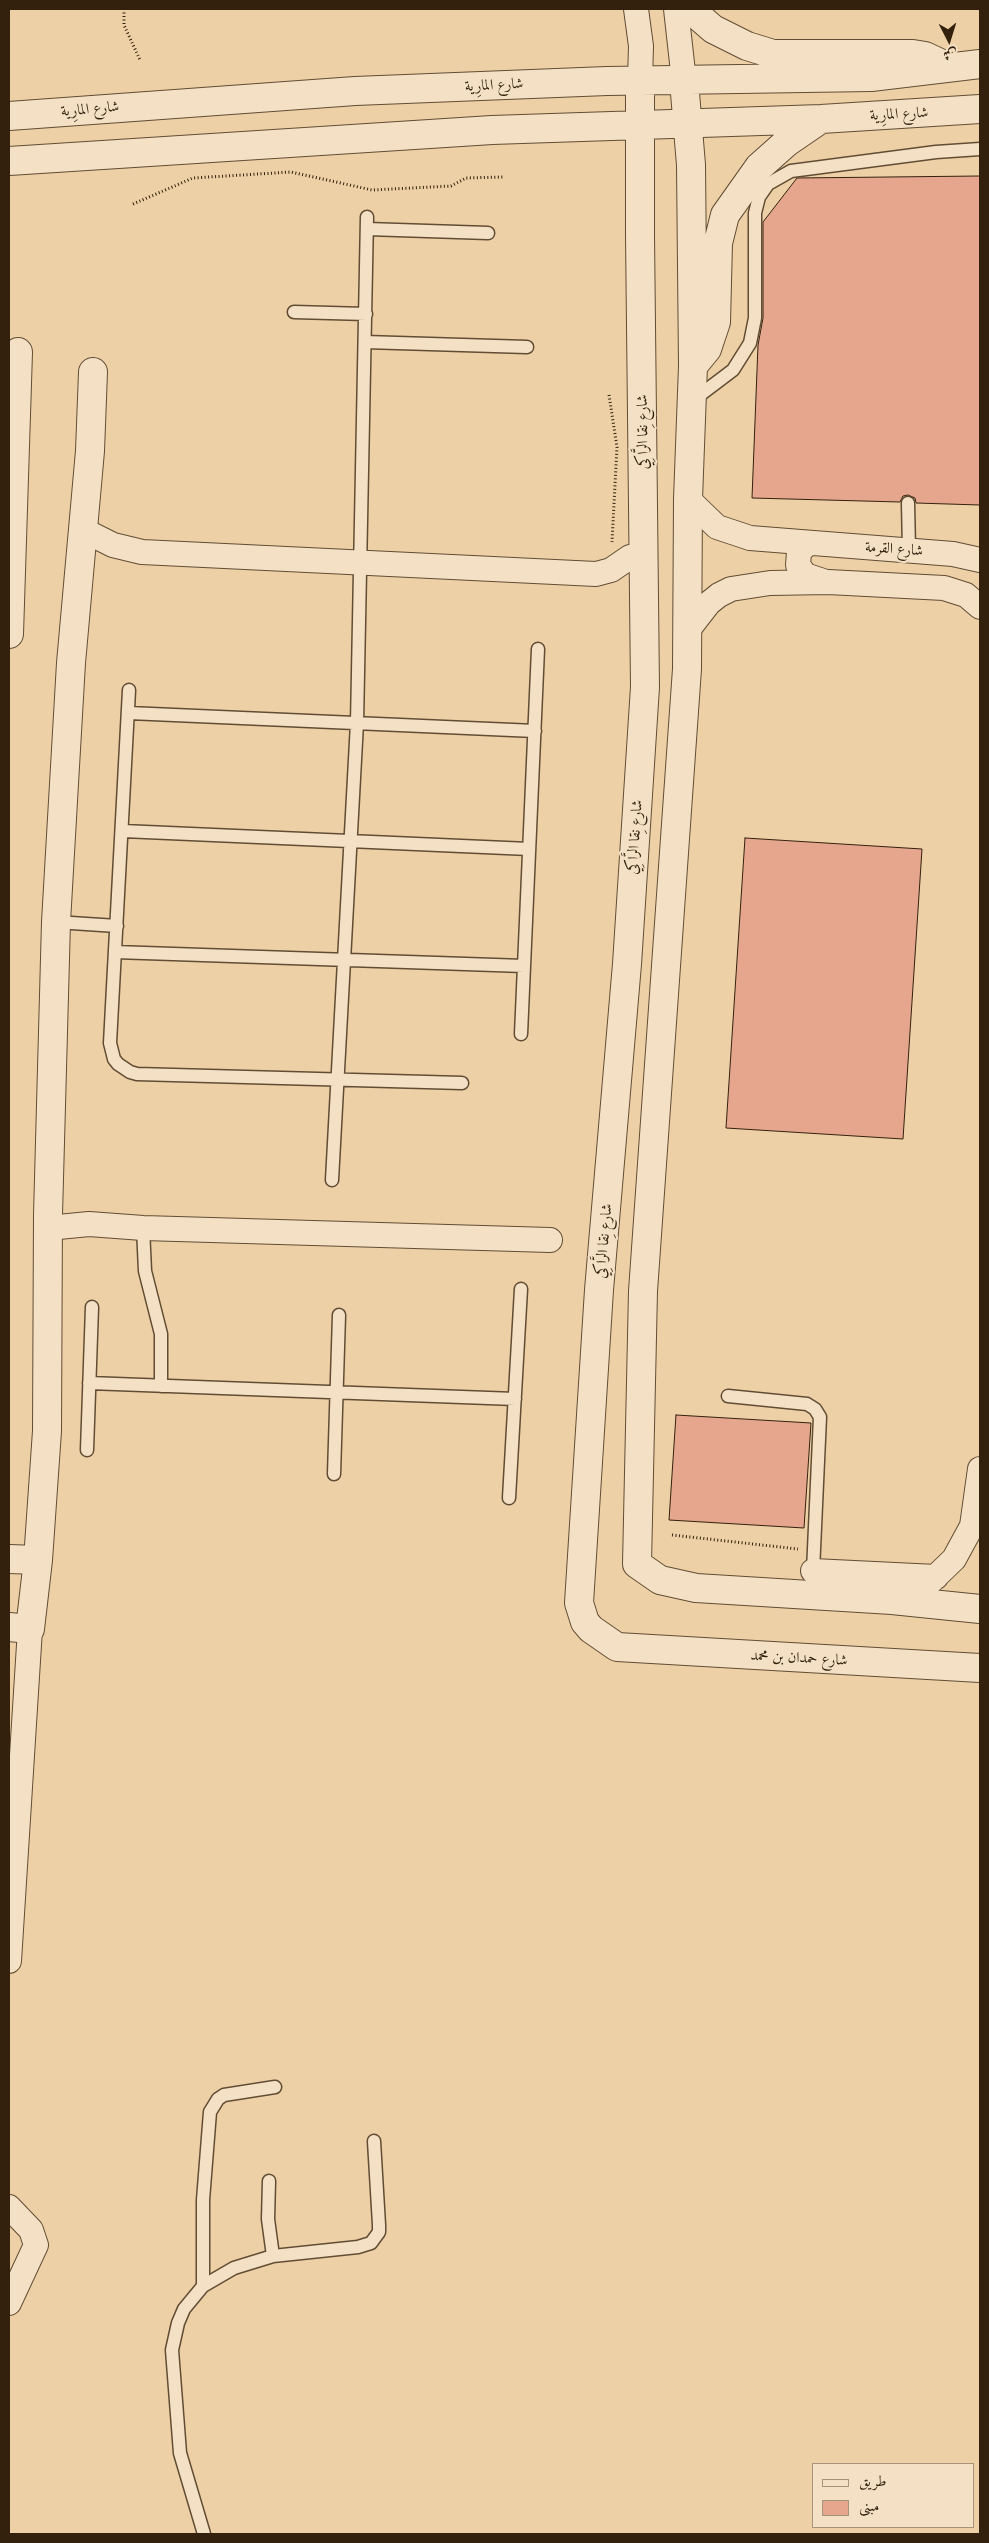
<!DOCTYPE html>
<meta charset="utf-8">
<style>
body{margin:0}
#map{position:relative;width:989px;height:2543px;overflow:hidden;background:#edd0a6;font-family:"Libre Caslon Text",Amiri,serif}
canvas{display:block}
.frame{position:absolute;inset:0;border:10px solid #33210e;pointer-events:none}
.legend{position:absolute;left:812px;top:2463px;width:162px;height:65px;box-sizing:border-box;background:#f3e0c5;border:1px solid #a6947c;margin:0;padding:6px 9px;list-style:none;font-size:15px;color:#33210e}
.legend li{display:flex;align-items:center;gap:10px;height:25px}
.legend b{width:25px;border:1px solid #a6947c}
.north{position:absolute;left:924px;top:15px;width:50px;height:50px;-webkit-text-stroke:4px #f3e0c5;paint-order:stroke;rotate:175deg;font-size:14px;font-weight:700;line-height:20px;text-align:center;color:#33210e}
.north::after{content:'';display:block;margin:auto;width:18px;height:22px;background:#33210e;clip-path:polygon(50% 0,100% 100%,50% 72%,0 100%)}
</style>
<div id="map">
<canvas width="989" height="2543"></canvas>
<div class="frame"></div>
<ul class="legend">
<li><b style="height:6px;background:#f3e0c5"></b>طريق</li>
<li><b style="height:14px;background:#e5a68d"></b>مبنى</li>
</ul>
<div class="north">ش</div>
</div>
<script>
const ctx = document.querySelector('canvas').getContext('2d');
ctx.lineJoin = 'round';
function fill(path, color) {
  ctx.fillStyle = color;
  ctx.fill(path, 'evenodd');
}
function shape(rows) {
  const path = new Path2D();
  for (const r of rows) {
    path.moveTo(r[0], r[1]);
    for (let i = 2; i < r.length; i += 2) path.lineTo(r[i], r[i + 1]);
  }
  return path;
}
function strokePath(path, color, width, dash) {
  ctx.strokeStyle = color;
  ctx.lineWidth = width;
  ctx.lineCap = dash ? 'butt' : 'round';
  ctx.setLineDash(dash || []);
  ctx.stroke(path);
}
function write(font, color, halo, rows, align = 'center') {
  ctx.font = font + ' "Libre Caslon Text",Amiri,serif';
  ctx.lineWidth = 4;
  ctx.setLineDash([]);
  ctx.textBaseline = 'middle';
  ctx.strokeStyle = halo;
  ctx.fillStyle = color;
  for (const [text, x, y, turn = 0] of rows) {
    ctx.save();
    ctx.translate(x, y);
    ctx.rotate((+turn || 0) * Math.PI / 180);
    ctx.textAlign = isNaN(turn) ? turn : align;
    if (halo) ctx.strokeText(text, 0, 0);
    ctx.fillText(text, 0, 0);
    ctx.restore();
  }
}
const building = shape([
 [980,176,980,505,916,503,915,498,908,495,903,496,900,502,752,498,758,345,763,318,763,222,797,178,980,176],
 [745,838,922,849,903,1139,726,1128,745,838],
 [676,1415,811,1423,804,1528,669,1520,676,1415]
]);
fill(building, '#e5a68d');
strokePath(building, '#33210e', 1);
const service = shape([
 [367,229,488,233],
 [294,312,366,314],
 [365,342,527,347],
 [692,401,733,370,750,343,755,318,755,213,759,197,768,184,791,171,936,152,980,149],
 [908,503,909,550],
 [129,690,110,1043,114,1059,118,1064,130,1072,137,1074,462,1083],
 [129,713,535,731],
 [123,831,529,849],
 [56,922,117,926],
 [115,952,524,966],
 [521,1034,538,649],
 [332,1180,357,723,367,217],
 [143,1228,145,1271,161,1334,161,1386],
 [89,1383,515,1399],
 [728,1396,807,1404,815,1409,820,1417,813,1571],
 [87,1450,92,1307],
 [334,1474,339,1315],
 [509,1498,521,1289],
 [269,2181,268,2219,273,2256],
 [203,2286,203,2200,210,2112,218,2099,224,2095,275,2087],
 [204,2534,180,2453,172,2350,178,2323,184,2309,203,2286,234,2268,273,2256,358,2247,371,2243,379,2232,379,2225,374,2141]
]);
const minor = shape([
 [636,9,641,46,640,80],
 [676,9,684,81],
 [688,499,717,527,750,538,953,554,980,560],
 [85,531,113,545,142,552,596,574,611,570,630,557,645,554],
 [808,543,799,552,798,565,805,575,823,581],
 [688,630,709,603,719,595,731,589,770,583,828,582,944,588,966,595,980,607],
 [48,1228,89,1224,143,1228,550,1240],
 [813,1571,936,1577],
 [892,1600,927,1585,954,1559,972,1526,980,1469],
 [9,1961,30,1629],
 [9,2207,31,2230,36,2245,9,2303]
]);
const tertiary = shape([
 [690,9,713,29,747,46,773,54,913,54,925,56,942,64],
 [640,80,640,235,645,687,627,964,599,1290,579,1603,585,1622,591,1629,617,1647,980,1668],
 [684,81,691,165,693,366,688,499,687,669,643,1291,637,1564,660,1580,696,1588,892,1600,980,1609],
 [9,116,355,91,607,81,871,77,980,64],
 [9,161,492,130,821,119,980,109],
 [693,366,707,349,716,322,718,243,725,215,759,167,786,143,821,119],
 [9,634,18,352],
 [9,1559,38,1560],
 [9,1627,30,1629,38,1560,47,1431,48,1215,56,922,71,663,90,451,93,372]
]);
strokePath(service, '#624d34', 15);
strokePath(minor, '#624d34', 26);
strokePath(tertiary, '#624d34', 30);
strokePath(shape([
 [124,9,124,25,140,60],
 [133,204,193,178,291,172,372,190,451,186,466,178,503,177],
 [609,395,617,447,612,542],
 [672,1535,798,1549]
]), '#33210e', 3, [1, 2.5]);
strokePath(service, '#f3e0c5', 12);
strokePath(minor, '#f3e0c5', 24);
strokePath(tertiary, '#f3e0c5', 28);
write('15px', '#33210e', '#f3e0c5', [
 ["شارع المارِية",494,85,-3],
 ["شارع المارِية",90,109,-5],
 ["شارع المارِية",899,114,-3],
 ["شارع نِقا الرَّاكِي",643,432,-91],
 ["شارع القرمة",894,549,4],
 ["شارع نِقا الرَّاكِي",635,837,-86],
 ["شارع نِقا الرَّاكِي",604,1241,-85],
 ["شارع حمدان بن محمد",799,1658,3]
]);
</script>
